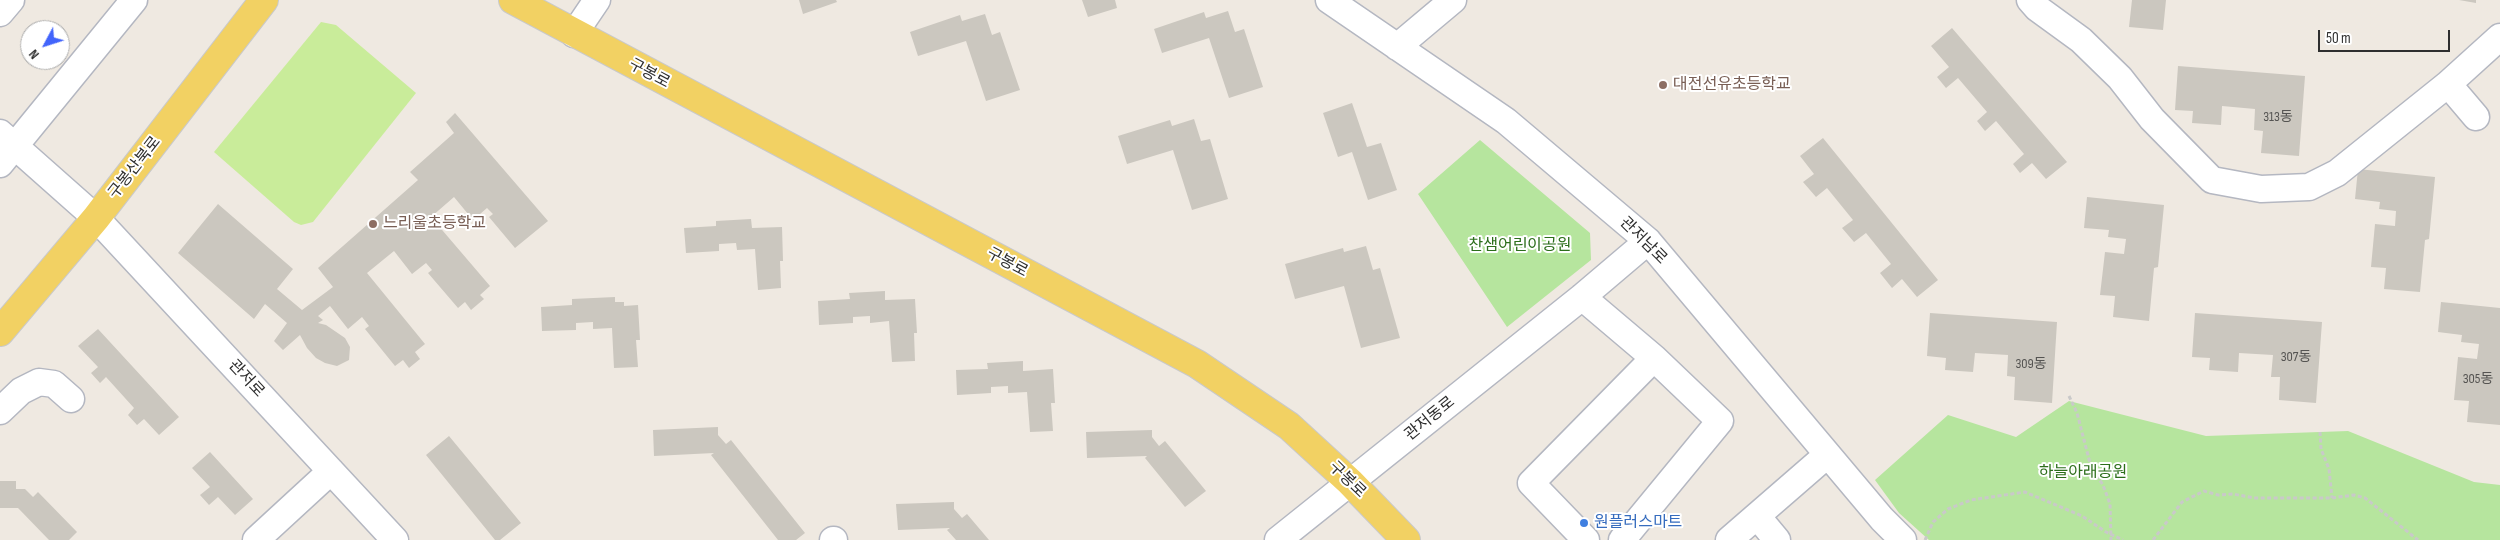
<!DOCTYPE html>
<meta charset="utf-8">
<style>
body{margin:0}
#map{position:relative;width:2500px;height:540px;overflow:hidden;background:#efe9e1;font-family:"Sofia Sans Condensed",sans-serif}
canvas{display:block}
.north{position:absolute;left:20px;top:20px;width:50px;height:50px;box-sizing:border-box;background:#fff;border:1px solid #ababab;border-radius:50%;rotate:230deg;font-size:14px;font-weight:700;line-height:20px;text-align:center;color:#2e2e2e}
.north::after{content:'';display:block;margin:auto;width:18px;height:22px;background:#4264fb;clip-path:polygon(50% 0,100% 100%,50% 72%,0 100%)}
.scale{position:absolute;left:2318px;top:30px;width:132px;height:22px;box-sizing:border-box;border:2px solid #2e2e2e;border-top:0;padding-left:6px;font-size:15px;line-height:18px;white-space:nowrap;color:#2e2e2e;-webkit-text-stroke:4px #fff;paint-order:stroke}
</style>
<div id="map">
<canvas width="2500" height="540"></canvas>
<div class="north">N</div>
<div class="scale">50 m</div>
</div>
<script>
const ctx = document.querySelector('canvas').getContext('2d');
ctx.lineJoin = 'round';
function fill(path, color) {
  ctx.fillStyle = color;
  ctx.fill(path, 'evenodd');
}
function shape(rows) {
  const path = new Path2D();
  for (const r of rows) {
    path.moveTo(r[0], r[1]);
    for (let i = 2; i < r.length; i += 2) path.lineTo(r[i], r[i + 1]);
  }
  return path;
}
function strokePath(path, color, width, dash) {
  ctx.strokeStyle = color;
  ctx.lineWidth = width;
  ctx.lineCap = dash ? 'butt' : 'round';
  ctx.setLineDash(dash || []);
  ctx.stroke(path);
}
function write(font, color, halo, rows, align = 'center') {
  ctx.font = font + ' "Sofia Sans Condensed","Noto Sans KR",sans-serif';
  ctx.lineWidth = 4;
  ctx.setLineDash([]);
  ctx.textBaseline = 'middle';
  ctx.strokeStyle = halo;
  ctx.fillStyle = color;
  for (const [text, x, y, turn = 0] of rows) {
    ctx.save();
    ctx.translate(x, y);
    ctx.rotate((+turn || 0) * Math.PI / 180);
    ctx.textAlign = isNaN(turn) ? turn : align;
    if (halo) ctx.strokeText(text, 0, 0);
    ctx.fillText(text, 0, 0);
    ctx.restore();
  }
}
fill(shape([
 [1480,140,1590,233,1591,260,1507,327,1418,194],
 [2069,401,2206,436,2348,431,2474,482,2500,485,2500,540,1929,540,1899,513,1875,480,1948,415,2016,437]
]), '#b6e59e');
fill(shape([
 [321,22,336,25,416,93,313,222,301,225,294,222,214,152]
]), '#c9ec9a');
fill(shape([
 [799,0,836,0,837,2,803,14],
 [1082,0,1115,0,1117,8,1088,17],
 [2132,0,2166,0,2163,30,2129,27],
 [2459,0,2476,0,2476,3],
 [1228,11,1235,32,1244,29,1263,87,1229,98,1209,38,1162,53,1154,29,1204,12,1206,18],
 [985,14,992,35,1000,32,1020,90,986,101,966,41,918,56,910,32,960,15,962,21],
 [1952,28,2067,162,2046,179,2032,163,2020,173,2013,164,2024,154,1996,121,1985,131,1977,121,1987,112,1958,78,1946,88,1937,77,1949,67,1931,46],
 [2178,66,2305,76,2299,156,2261,153,2263,131,2254,130,2255,109,2222,106,2221,125,2192,123,2193,111,2175,110],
 [1352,103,1367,147,1381,143,1397,190,1368,200,1352,152,1338,157,1323,113],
 [455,113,548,221,515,248,489,217,493,214,487,208,473,220,454,197,431,217,490,286,480,295,484,299,471,310,465,302,458,308,428,273,432,270,426,263,412,274,394,251,367,273,425,344,415,352,420,359,409,368,403,360,395,366,365,329,369,326,362,317,348,329,330,306,318,316,323,320,318,323,326,325,345,338,350,347,349,360,337,366,325,363,316,358,307,348,300,335,283,350,274,341,287,323,265,304,254,319,178,253,218,204,293,269,277,289,302,310,333,287,318,268,418,180,410,172,454,133,446,122],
 [1194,119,1201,141,1210,139,1228,199,1192,210,1173,150,1127,164,1118,136,1170,120,1172,126],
 [1823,138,1938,280,1917,297,1902,279,1892,288,1880,273,1891,264,1866,233,1854,242,1842,228,1853,220,1827,188,1816,197,1803,182,1814,174,1800,156],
 [2358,169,2435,177,2429,239,2425,240,2420,292,2384,289,2386,268,2371,267,2375,224,2395,226,2396,211,2379,209,2380,202,2355,199],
 [2087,197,2164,205,2158,267,2154,268,2149,321,2113,317,2115,296,2100,295,2105,252,2124,254,2126,239,2108,237,2109,230,2084,228],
 [751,219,752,228,782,227,783,261,780,261,781,288,758,290,755,249,737,250,736,243,719,244,719,251,686,253,684,228,716,226,716,221],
 [1366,246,1373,270,1380,268,1400,338,1361,348,1344,286,1295,299,1285,264,1343,248,1344,252],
 [885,291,885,300,915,299,917,333,914,333,915,361,892,362,889,321,870,323,870,316,853,317,853,323,819,325,818,301,850,299,849,293],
 [615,297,615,302,624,302,624,306,638,305,640,340,636,340,638,367,614,368,612,328,593,329,593,322,576,323,576,330,542,331,541,307,572,305,572,299],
 [2441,302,2500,308,2500,425,2467,422,2469,401,2454,400,2458,357,2477,359,2479,344,2461,342,2462,335,2438,332],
 [1930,313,2057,322,2052,403,2014,400,2015,377,2007,376,2008,355,1975,353,1973,372,1945,370,1946,358,1927,356],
 [2195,313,2322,322,2316,403,2279,400,2280,377,2271,377,2273,355,2239,353,2238,372,2209,370,2210,358,2192,357],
 [98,329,179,417,159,435,144,419,137,425,128,415,134,408,106,377,100,383,91,373,98,367,78,346],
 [1023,361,1023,371,1053,369,1055,403,1051,403,1053,431,1030,432,1027,392,1008,393,1008,386,991,387,991,393,957,395,956,370,988,369,987,363],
 [718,427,718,435,726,444,731,440,805,533,796,540,778,540,711,455,714,453,654,456,653,430],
 [1152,430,1152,437,1159,446,1165,441,1206,491,1185,507,1145,458,1147,456,1087,458,1086,432],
 [449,436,521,523,500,540,495,540,426,455],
 [210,452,253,499,235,515,218,497,209,505,200,495,210,487,192,468],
 [0,481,16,481,16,489,25,489,33,497,38,492,77,532,69,540,49,540,18,508,0,508],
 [954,502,954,509,962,518,967,514,989,540,956,540,947,530,950,528,898,530,896,504]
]), '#cbc7bf');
const minor = shape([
 [1329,0,1506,121,1648,241,1882,519,1903,540],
 [2030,0,2037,8,2081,40,2120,78,2152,119,2212,180,2261,189,2309,187,2337,173,2448,84],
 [0,13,11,0],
 [574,34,597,0],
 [1397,47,1453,0],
 [2476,117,2448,84,2500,37],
 [0,133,96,218,395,540],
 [0,164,134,0],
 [1582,297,1654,358,1720,421,1622,540],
 [0,411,21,391,39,382,54,384,71,399],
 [1757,516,1777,540],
 [256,540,331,471],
 [833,540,834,540],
 [1278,540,1582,297,1648,241],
 [1586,540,1531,483,1654,358],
 [1729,540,1827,455]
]);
const major = shape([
 [513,0,1197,364,1289,426,1350,482,1406,540],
 [0,332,96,218,264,0]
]);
strokePath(minor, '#b4b7c1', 29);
strokePath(major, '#c9c9c9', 30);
strokePath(shape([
 [2069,396,2077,413,2091,467,2103,485,2110,504,2111,540],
 [2320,432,2321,449,2329,469,2332,498],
 [1925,540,1933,522,1948,509,1971,500,2025,492,2082,516,2106,532,2123,540],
 [2153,540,2182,502,2204,491,2218,495,2233,494,2254,498,2332,498,2354,495,2365,498,2418,540]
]), '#c9c9c9', 3, [4, 2.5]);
strokePath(minor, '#fff', 26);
strokePath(major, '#f2d163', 28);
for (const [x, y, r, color] of [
 [1663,85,5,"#8d6e63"],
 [373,224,5,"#8d6e63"],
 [1584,523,5,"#3f7fe0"]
]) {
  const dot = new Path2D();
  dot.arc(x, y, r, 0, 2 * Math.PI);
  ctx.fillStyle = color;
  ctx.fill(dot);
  strokePath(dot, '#fff', 2);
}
write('14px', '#555452', null, [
 ["313동",2278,117],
 ["307동",2296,357],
 ["309동",2031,364],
 ["305동",2478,379]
]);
write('16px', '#2e2e2e', '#fff', [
 ["구봉로",649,74,28],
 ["구봉산북로",135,168,-52],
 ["관저남로",1643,241,45],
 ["구봉로",1007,263,28],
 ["관저로",246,379,47],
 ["관저동로",1430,419,-39],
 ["구봉로",1347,480,44]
]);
write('16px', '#785e54', '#fff', [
 ["대전선유초등학교",1673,85],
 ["느리울초등학교",383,224]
], 'left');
write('16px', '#2c6e1b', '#fff', [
 ["찬샘어린이공원",1520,246],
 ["하늘아래공원",2083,473]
]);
write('16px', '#366cbe', '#fff', [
 ["원플러스마트",1594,523]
], 'left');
</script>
